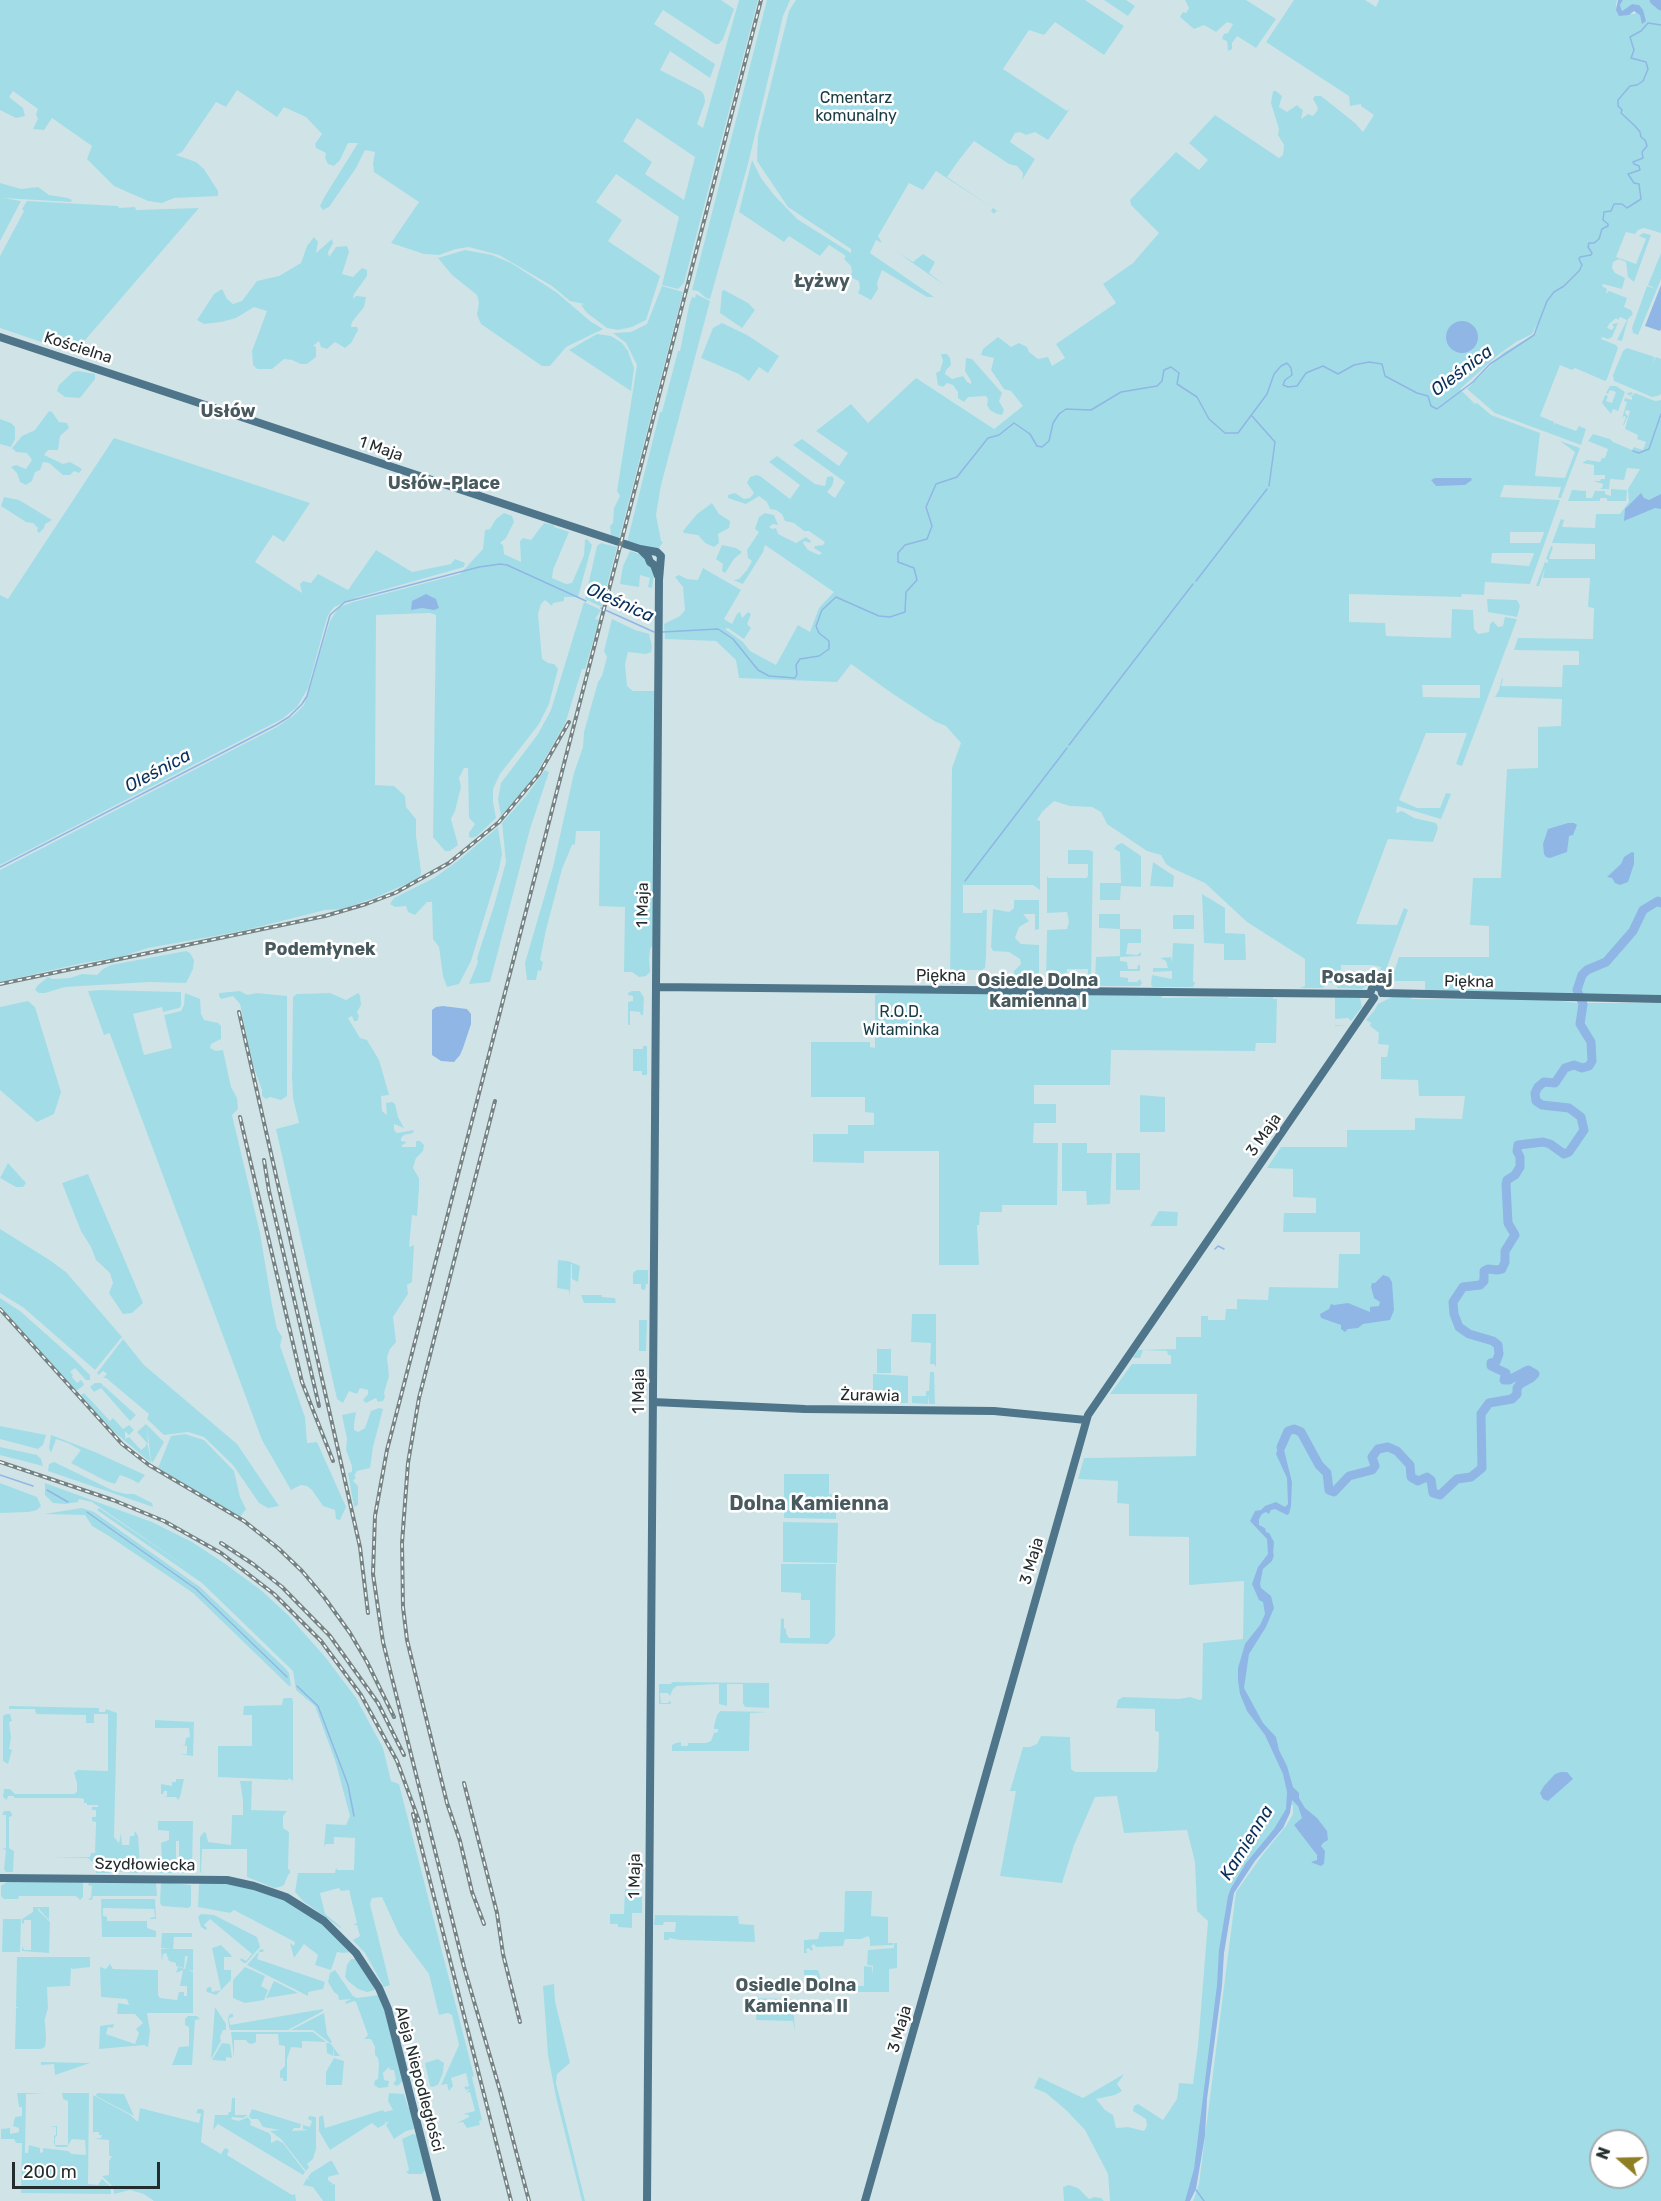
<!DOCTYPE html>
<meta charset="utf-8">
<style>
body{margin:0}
#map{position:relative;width:1661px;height:2201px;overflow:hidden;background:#d0e4e8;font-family:Rubik,sans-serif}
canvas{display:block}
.north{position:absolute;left:1589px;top:2129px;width:60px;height:60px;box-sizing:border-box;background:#fff;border:2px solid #a7abab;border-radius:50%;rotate:290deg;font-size:16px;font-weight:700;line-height:24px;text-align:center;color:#242c2d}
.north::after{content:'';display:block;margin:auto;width:21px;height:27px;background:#8e7f25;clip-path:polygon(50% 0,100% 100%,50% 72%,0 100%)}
.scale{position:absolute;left:12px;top:2162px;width:148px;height:27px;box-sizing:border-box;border:3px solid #242c2d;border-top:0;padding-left:8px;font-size:18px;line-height:21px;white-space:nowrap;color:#242c2d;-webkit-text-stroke:4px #fff;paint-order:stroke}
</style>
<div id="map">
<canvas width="1661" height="2201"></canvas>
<div class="north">N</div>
<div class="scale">200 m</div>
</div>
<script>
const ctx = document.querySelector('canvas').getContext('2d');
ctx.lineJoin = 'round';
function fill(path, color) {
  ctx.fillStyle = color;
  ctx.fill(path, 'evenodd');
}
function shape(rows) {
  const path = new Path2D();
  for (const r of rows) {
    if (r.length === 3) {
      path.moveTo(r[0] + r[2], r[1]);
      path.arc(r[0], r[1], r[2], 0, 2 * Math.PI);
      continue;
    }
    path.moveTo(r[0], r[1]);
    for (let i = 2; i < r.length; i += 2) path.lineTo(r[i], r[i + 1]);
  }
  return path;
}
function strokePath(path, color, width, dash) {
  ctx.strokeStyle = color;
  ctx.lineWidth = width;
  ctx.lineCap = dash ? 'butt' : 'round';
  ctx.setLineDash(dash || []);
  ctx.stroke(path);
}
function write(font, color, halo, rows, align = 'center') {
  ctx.font = font + ' Rubik,sans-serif';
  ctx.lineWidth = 5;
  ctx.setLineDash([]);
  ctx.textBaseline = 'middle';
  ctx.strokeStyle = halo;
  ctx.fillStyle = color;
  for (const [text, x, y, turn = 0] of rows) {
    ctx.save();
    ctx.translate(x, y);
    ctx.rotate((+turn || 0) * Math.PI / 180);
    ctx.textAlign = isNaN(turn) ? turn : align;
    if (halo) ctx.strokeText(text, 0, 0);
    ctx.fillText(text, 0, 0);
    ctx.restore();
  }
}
fill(shape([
 [0,0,721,0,734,9,723,39,719,44,715,44,663,10,654,24,715,64,710,78,670,51,660,70,701,91,704,95,705,102,697,124,703,128,739,0,758,0,686,275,684,283,678,289,662,285,679,217,616,174,596,202,622,220,608,241,660,276,646,320,632,327,618,330,607,328,587,313,581,305,584,304,570,301,552,286,499,255,469,247,456,249,439,255,424,254,391,243,419,202,374,172,373,163,375,152,365,150,356,168,329,207,323,210,320,206,325,196,358,143,348,143,340,160,334,166,328,164,325,158,326,153,316,148,315,144,322,134,306,117,284,107,277,117,237,90,226,107,216,102,182,152,176,155,196,162,204,169,218,191,218,196,174,198,162,203,148,201,114,186,87,159,92,146,52,118,44,130,33,129,38,119,36,114,38,109,13,91,9,97,23,108,25,116,16,118,0,110],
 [637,118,695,157,684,200,645,174,652,162,623,141],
 [767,0,790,0,783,16,748,164,710,299,706,298,698,291,692,290],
 [796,0,1085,0,1124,26,1104,55,1055,22,1044,35,1029,30,1003,69,1067,111,1070,109,1048,140,1035,132,1026,135,1020,132,1015,133,1012,138,1010,142,1035,159,1022,180,1023,173,1017,166,1009,164,974,141,959,160,947,177,999,212,1005,202,999,212,996,211,994,214,991,211,993,208,936,171,923,190,909,183,878,236,882,243,876,240,870,253,934,297,927,297,882,270,877,283,878,289,871,300,858,293,860,288,859,281,850,277,852,272,851,266,844,259,846,256,829,245,820,256,789,236,784,242,739,212,752,160,761,178,774,195,797,219,851,253,851,249,788,207,757,161,758,136,789,11],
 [1104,0,1126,0,1135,6,1128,16],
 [1185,0,1246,0,1276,19,1256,48,1237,36,1232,43,1232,49,1228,51,1227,41,1222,39,1224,34,1228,33,1233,24,1227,22,1216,32,1204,25,1194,29,1180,17,1183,12,1186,13,1189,8],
 [1294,0,1365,0,1376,7,1379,0,1617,0,1616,4,1619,13,1622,14,1635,14,1638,5,1632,4,1622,11,1620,5,1623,0,1661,0,1661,233,1644,228,1638,230,1635,234,1626,232,1616,257,1636,264,1646,239,1639,236,1643,233,1651,235,1634,282,1628,277,1626,262,1619,259,1613,262,1612,268,1615,273,1625,278,1622,289,1603,284,1602,286,1607,289,1606,294,1609,291,1627,298,1624,307,1631,310,1633,314,1628,319,1622,341,1617,340,1627,320,1620,317,1618,320,1616,318,1609,324,1607,328,1612,330,1614,327,1612,324,1618,323,1612,337,1608,339,1602,337,1601,339,1616,345,1618,348,1607,379,1605,381,1575,368,1572,370,1560,365,1540,416,1554,422,1554,426,1555,423,1576,431,1579,426,1586,429,1581,445,1495,413,1467,389,1503,353,1534,335,1538,323,1532,334,1516,342,1498,355,1460,389,1475,404,1477,403,1491,415,1540,433,1535,476,1565,478,1575,452,1560,441,1580,448,1561,498,1558,498,1561,487,1504,485,1500,497,1560,500,1530,584,1485,582,1484,595,1462,594,1461,597,1349,594,1349,622,1385,623,1386,636,1451,638,1452,609,1473,610,1474,629,1478,634,1489,632,1490,624,1493,621,1498,627,1503,626,1505,617,1517,619,1462,766,1456,764,1467,733,1426,733,1399,800,1417,808,1440,808,1446,793,1451,794,1441,819,1397,806,1396,813,1402,811,1414,818,1436,823,1438,828,1433,842,1388,839,1356,924,1397,925,1404,908,1408,910,1383,978,1370,983,1362,989,1338,988,1334,983,1327,983,1323,988,1300,988,1305,986,1305,959,1247,922,1205,883,1172,868,1166,864,1161,855,1147,851,1107,824,1101,812,1092,807,1070,806,1054,801,1042,812,1037,820,1040,821,1040,890,1033,885,963,885,963,913,982,913,983,910,987,910,986,957,985,968,982,970,962,970,961,984,950,984,952,768,961,743,946,726,936,722,893,694,851,664,837,682,739,678,736,660,716,641,665,639,664,624,680,616,685,610,683,587,675,577,679,575,687,579,698,580,703,568,741,590,724,619,732,624,737,614,740,612,742,618,748,612,751,614,747,624,751,628,744,639,728,628,725,629,743,642,750,651,776,665,798,625,810,632,819,608,834,592,765,545,763,552,743,584,733,580,739,579,747,570,752,561,748,558,747,550,759,532,755,529,759,517,765,513,774,515,778,525,773,524,769,527,772,529,776,528,778,534,796,543,806,537,811,541,810,543,804,541,803,543,808,550,819,555,822,553,814,548,815,546,823,545,825,542,809,531,804,531,794,523,785,521,782,514,776,510,770,509,767,502,759,496,746,504,728,498,728,495,735,493,744,499,750,498,754,493,747,483,750,477,756,475,760,476,790,499,800,485,769,462,777,456,815,484,825,486,827,477,832,476,834,479,832,486,827,492,835,498,845,482,793,445,802,439,839,466,848,453,816,431,851,404,868,423,916,378,994,429,1023,406,1011,391,1004,389,991,370,994,358,981,355,983,349,998,337,1011,347,1019,343,1027,347,1029,352,1038,359,1048,357,1052,366,1065,358,1056,344,1116,303,1103,284,1133,263,1159,233,1131,205,1130,200,1176,152,1199,170,1208,160,1189,143,1215,115,1279,158,1283,155,1284,145,1278,135,1279,129,1271,103,1273,91,1276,91,1282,96,1279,107,1287,112,1297,105,1300,108,1303,110,1301,119,1308,114,1313,116,1317,111,1318,108,1313,99,1315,96,1321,96,1355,123,1363,132,1374,115,1361,106,1361,104,1350,106,1349,96,1266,42],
 [1510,532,1543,532,1544,533,1540,543,1510,543],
 [1492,553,1533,553,1534,554,1529,566,1491,563],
 [1422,685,1480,685,1480,698,1423,697],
 [1341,965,1371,965,1381,967,1378,976,1367,973,1341,973],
 [0,183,21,189,38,187,49,195,68,198,72,200,71,202,3,198,21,201,0,241],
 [27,201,118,206,119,208,135,207,136,210,199,208,74,353,0,328,0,256,24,211,22,209],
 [314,237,318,242,316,253,332,239,333,243,328,252,329,257,336,247,347,246,349,252,342,274,353,277,362,268,367,270,367,276,354,294,353,299,356,296,366,297,364,307,352,322,351,327,357,327,358,330,351,343,345,348,335,342,327,349,321,347,319,341,313,346,316,347,316,357,307,364,301,364,292,360,284,359,272,369,257,369,253,365,252,351,267,311,254,307,236,318,221,322,204,324,197,320,214,294,222,289,227,299,233,304,242,301,257,281,279,276,301,263,307,246],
 [465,250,492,255,511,263,556,292,590,321,603,329,566,347,550,366,542,366,481,324,477,315,479,303,477,295,452,275,438,258],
 [897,252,913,262,923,254,935,262,929,273,947,287],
 [1661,253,1661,279,1638,335,1633,333,1632,328,1647,286,1656,289,1648,285],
 [662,286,683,292,619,539,611,536,610,526,613,523,614,508,620,496,617,491,637,365,626,343,613,333,631,332,647,324],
 [724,290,748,303,755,310,742,328,720,313,722,291],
 [696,294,710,301,661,485,656,515,661,541,663,542,659,548,647,548,627,542,660,412,662,412,678,351,680,351,689,306,692,297,695,298],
 [722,323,747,335,779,356,768,373,759,367,749,381,739,374,701,358,713,328],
 [597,334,611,336,622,343,628,351,634,368,631,391,569,350],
 [1627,348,1655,357,1652,364,1656,357,1661,359,1661,394,1658,396,1652,397,1614,381,1613,375,1623,351],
 [941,354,947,354,950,358,951,365,946,370,945,374,952,379,963,376,967,382,971,384,971,381,965,371,966,358,972,359,1002,393,999,401,1004,410,1002,415,997,414,990,410,987,405,988,399,986,396,968,397,964,402,958,398,958,392,953,385,947,383,943,387,938,385,936,373,940,371,943,361],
 [78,371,95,374,95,379,80,398,65,397,57,391,59,385,73,372],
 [1610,386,1616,386,1625,392,1618,411,1613,409,1611,414,1602,403,1605,395,1608,396,1606,401,1612,403,1616,392,1610,390,1608,394,1606,393],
 [1632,392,1633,394,1630,395,1632,396,1635,393,1655,401,1661,400,1661,995,1425,992,1425,981,1391,981,1399,957,1489,957,1489,926,1470,925,1473,878,1501,878,1507,769,1538,768,1538,727,1561,726,1562,699,1495,697,1499,690,1502,678,1503,679,1501,686,1562,687,1563,665,1579,665,1579,651,1514,650,1518,638,1593,639,1594,608,1588,607,1590,578,1543,578,1545,568,1539,586,1536,586,1545,562,1548,563,1548,560,1546,559,1551,546,1553,547,1549,559,1595,559,1595,544,1552,543,1561,519,1564,520,1562,527,1595,528,1596,514,1620,514,1629,502,1628,489,1640,469,1627,468,1624,480,1610,479,1609,489,1599,489,1602,488,1603,484,1593,481,1600,481,1601,479,1605,479,1605,475,1594,475,1594,465,1582,463,1587,460,1600,462,1602,458,1605,458,1608,449,1588,441,1593,434,1610,439,1613,442,1632,450,1634,447,1643,450,1646,442,1637,439,1638,435,1625,429,1630,411,1626,410,1625,413,1628,416,1624,425,1623,425,1626,417,1624,416,1622,418,1627,402,1624,401,1625,398,1632,400,1632,397,1627,394,1627,393],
 [49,411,52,412,59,422,67,423,69,428,60,436,58,450,48,450,44,455,63,464,70,462,82,469,79,473,74,471,70,475,63,475,49,463,43,462,40,470,35,472,32,481,26,485,20,482,17,473,11,467,16,465,26,469,32,460,27,453,16,452,12,448,22,436,35,430],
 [0,419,11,423,15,427,15,439,11,447,0,444],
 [114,438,310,503,284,542,273,535,255,562,302,593,300,584,303,581,311,583,318,574,348,590,376,550,412,572,451,564,455,559,465,563,464,567,358,597,334,607,328,615,324,628,308,688,297,707,282,719,0,865,0,595,8,599],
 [1611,489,1627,490,1626,501,1607,501,1607,498,1600,498,1600,501,1568,501,1572,490,1586,491,1586,498,1592,498,1595,491,1605,491,1605,494,1611,496],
 [4,497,19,500,52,520,45,524,44,528,39,533,37,531,38,528,33,523,26,522,1,506],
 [712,503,719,514,730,521,729,528,718,534,719,543,714,547,705,543,698,535,684,533,683,531,697,514],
 [504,513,512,516,514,522,506,538,500,543,503,545,504,554,521,562,520,541,523,538,531,540,544,523,554,525,554,527,569,532,553,570,552,578,566,584,572,583,584,555,585,540,587,539,592,545,578,597,564,597,564,601,553,603,552,606,545,600,541,604,538,614,542,659,548,663,554,664,558,669,549,704,539,724,500,774,493,789,493,802,496,818,477,836,472,838,469,837,469,833,475,824,469,818,468,768,464,768,459,778,461,787,455,811,451,819,458,845,450,851,445,851,433,837,436,615,430,613,376,615,375,785,394,786,405,796,406,807,416,819,416,836,421,871,420,878,374,898,342,909,325,910,242,931,148,948,120,957,83,963,0,982,0,870,277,727,293,716,304,705,330,621,339,607,353,602,460,574,483,549,485,530,490,529,496,519],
 [601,543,617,547,604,597,601,597,602,607,585,599,597,546],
 [722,545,736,548,742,552,734,559,725,573,722,571,723,564,716,559],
 [630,551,642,555,647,564,652,569,654,575,652,588,648,587,650,578,640,575,639,587,620,584,623,566],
 [1487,599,1517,600,1520,606,1517,617,1488,612],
 [584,602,601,610,595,619,599,620,585,669,582,669,565,724,534,777,501,816,498,799,501,783,538,734,551,710],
 [612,619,635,630,649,634,652,646,651,652,646,654,628,652,625,664,627,686,633,691,655,691,653,945,650,949,649,959,650,972,646,976,639,977,632,972,624,972,625,907,599,906,600,831,576,831,575,844,572,845,562,869,546,930,540,960,543,962,541,971,538,970,536,980,527,980,525,963,553,867,574,773,583,747,584,732,598,682,602,676,607,657,604,651],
 [545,770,549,772,530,829,490,982,469,984,478,962,477,958,494,906,506,862,502,823,526,796],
 [498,827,502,854,499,869,471,961,459,984,447,987,443,976,439,947,433,939,432,902,427,902,415,915,408,912,406,906,395,907,390,904,394,898,434,878,459,860],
 [1122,843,1141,856,1141,887,1121,886,1120,900,1100,900,1100,883,1121,883,1120,852,1114,849,1117,845],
 [1068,850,1089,850,1093,852,1091,981,1088,981,1088,969,1067,969,1067,985,1050,984,1046,981,1047,930,1067,929,1069,922,1067,912,1047,913,1047,876,1049,878,1086,878,1088,876,1088,864,1068,864],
 [1153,862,1174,876,1173,887,1150,886],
 [1202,894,1225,908,1225,933,1245,934,1246,960,1224,960,1224,944,1204,943],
 [1014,900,1039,900,1039,929,1035,930,1035,914,1023,914,1029,921,1019,927,1015,938,1021,944,1039,945,1039,980,1034,985,1013,985,1014,971,1021,964,1020,959,1009,952,993,951,991,947,993,909,1009,912,1014,908],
 [1099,914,1120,914,1120,929,1141,929,1141,943,1128,943,1126,954,1137,955,1141,952,1141,956,1120,957,1120,961,1127,962,1128,969,1137,969,1138,965,1140,965,1140,971,1120,971,1120,977,1128,978,1128,982,1137,982,1140,979,1142,983,1140,986,1101,986,1095,980,1096,957,1120,956,1120,929,1099,928],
 [1173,915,1194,915,1194,929,1173,929],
 [1173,943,1194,944,1193,981,1195,983,1193,987,1153,987,1151,985,1152,975,1172,979,1172,971,1153,972,1153,968,1168,968,1166,961,1160,958,1171,957,1172,962],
 [186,951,190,953,194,960,193,969,186,983,150,982,65,987,45,993,39,993,35,990,37,986,48,977,52,979,70,978,82,974,97,975,103,969,111,965],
 [100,990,181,992,181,1006,179,1008,163,1012,162,1007,133,1014,144,1055,172,1048,164,1015,181,1011,184,1005,185,993,200,999,201,1014,204,1020,218,1023,221,1026,221,1039,211,1044,210,1048,216,1051,223,1050,231,1087,237,1098,238,1109,232,1115,260,1233,272,1305,277,1329,282,1337,280,1346,305,1417,307,1443,317,1442,346,1507,340,1520,336,1519,335,1510,323,1506,312,1490,307,1486,301,1485,291,1490,262,1440,110,1034,109,1033,104,1035,88,991],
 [240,991,247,995,257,993,287,996,287,1096,281,1100,270,1097,266,1099,262,1096,262,1090,253,1065,240,1004,233,996,221,999,219,996,219,993],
 [632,991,640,991,644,998,643,1015,641,1015,640,1012,630,1011,630,1025,628,1025,628,1002,633,1001,633,996,628,995,628,993],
 [330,993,346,1000,358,993,360,995,361,1005,357,1012,359,1016,357,1021,354,1021,352,1016,348,1018,360,1038,367,1040,379,1060,389,1095,381,1096,382,1111,387,1115,386,1103,392,1102,395,1104,398,1117,404,1128,394,1124,394,1130,397,1133,414,1130,413,1133,404,1135,401,1138,401,1141,407,1142,401,1146,403,1147,416,1147,416,1141,420,1141,424,1145,423,1151,416,1158,413,1168,419,1178,419,1188,417,1216,412,1215,409,1247,414,1245,412,1282,407,1285,408,1294,393,1317,396,1342,390,1349,387,1357,389,1376,384,1393,385,1397,383,1401,378,1402,376,1398,366,1403,363,1400,368,1394,368,1390,360,1388,357,1394,349,1391,343,1403,337,1399,276,1129,299,1123,293,1098,292,1076,293,997,297,994],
 [878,994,945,994,945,996,945,994,1006,994,1006,996,1007,994,1044,994,1045,998,1048,998,1048,994,1142,996,1142,998,1143,996,1162,996,1162,998,1228,997,1228,998,1273,997,1273,999,1277,999,1276,1043,1256,1043,1255,1051,1111,1050,1110,1085,1034,1085,1034,1104,1056,1104,1056,1123,1034,1123,1033,1143,1058,1143,1057,1205,1002,1205,1002,1212,980,1212,979,1225,977,1225,979,1265,939,1265,939,1151,864,1151,864,1163,813,1162,813,1134,848,1134,848,1125,874,1125,874,1113,865,1112,865,1097,811,1097,811,1042,870,1042,870,1047,875,1048,875,995],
 [1335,997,1360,998,1362,1007,1351,1021,1348,1018,1335,1019,1335,1025,1347,1026,1335,1026],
 [1392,997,1411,997,1411,999,1553,1000,1577,1003,1661,1003,1661,2201,1193,2201,1199,2184,1236,1892,1263,1854,1286,1826,1293,1814,1293,1805,1288,1806,1285,1816,1232,1890,1193,2185,1187,2201,1110,2201,1108,2174,1085,2130,1066,2110,1046,2093,1034,2088,1039,2077,1083,2098,1124,2074,1117,2084,1122,2091,1115,2095,1096,2099,1105,2110,1113,2115,1116,2128,1128,2127,1144,2131,1147,2126,1146,2119,1133,2111,1134,2106,1138,2104,1163,2120,1177,2099,1179,2083,1193,2084,1198,2046,1208,1921,1197,1911,1195,1862,1187,1830,1124,1833,1117,1796,1095,1797,1074,1845,1062,1883,1000,1876,1016,1791,1010,1791,1023,1747,1030,1747,1037,1744,1041,1736,1070,1737,1071,1769,1075,1772,1156,1772,1158,1768,1159,1732,1155,1731,1155,1710,1154,1709,1116,1708,1118,1700,1123,1697,1179,1699,1190,1697,1200,1700,1202,1699,1203,1643,1243,1639,1244,1581,1189,1585,1189,1537,1129,1536,1129,1504,1117,1503,1118,1481,1078,1479,1084,1458,1196,1456,1197,1394,1110,1394,1132,1364,1171,1364,1171,1355,1168,1355,1167,1351,1143,1350,1140,1358,1134,1358,1133,1357,1138,1350,1176,1349,1176,1337,1201,1337,1201,1316,1208,1316,1208,1320,1225,1320,1226,1309,1237,1309,1237,1299,1268,1300,1269,1287,1338,1288,1339,1254,1360,1254,1360,1232,1283,1232,1284,1213,1316,1213,1316,1198,1293,1197,1293,1169,1267,1168,1281,1147,1347,1147,1347,1130,1415,1130,1415,1118,1462,1119,1465,1096,1419,1096,1418,1080,1381,1079,1381,1057,1387,1057,1389,1045,1378,1044,1379,1033,1370,1026,1371,1023,1366,1020,1374,1011,1378,1004],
 [1601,2141,1637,2141,1637,2177,1601,2177],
 [28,1001,35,1007,61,1092,54,1114,37,1122,0,1090,0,1007],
 [643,1046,647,1046,647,1075,642,1075,642,1071,633,1071,633,1049,643,1049],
 [1140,1095,1165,1097,1165,1132,1140,1132],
 [1062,1143,1087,1143,1087,1153,1112,1153,1110,1204,1087,1205,1086,1191,1062,1191],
 [1116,1153,1140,1153,1140,1190,1116,1190],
 [8,1163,26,1183,23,1187,16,1187,0,1178],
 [88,1174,143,1303,132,1313,123,1314,109,1293,113,1283,110,1273,96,1260,91,1247,81,1231,62,1183],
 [1159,1211,1178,1212,1177,1226,1150,1226],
 [0,1229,48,1259,66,1272,122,1337,95,1370,24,1308,0,1293],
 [558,1260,568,1261,580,1266,578,1282,572,1279,572,1264,571,1264,570,1296,569,1290,557,1288],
 [637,1270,648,1270,648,1284,646,1284,645,1290,641,1289,641,1284,633,1284,633,1273],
 [581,1295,602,1295,602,1297,615,1298,616,1303,584,1303],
 [0,1298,20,1311,73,1358,90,1375,90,1380,86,1380,75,1368,70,1372,73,1375,72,1377,77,1383,81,1380,84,1384,83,1386,76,1391,0,1306],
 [912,1314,936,1314,936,1367,934,1364,930,1364,931,1343,911,1342],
 [639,1320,647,1320,646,1351,639,1351],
 [123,1339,144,1365,237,1444,279,1506,268,1508,259,1503,233,1465,204,1437,188,1432,164,1435,147,1419,149,1414,106,1378,103,1378,107,1374,103,1371,99,1375,97,1373],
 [877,1349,891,1349,891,1373,877,1373],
 [934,1370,935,1404,929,1404,929,1395,928,1404,912,1403,912,1396,926,1396,926,1391,929,1391,930,1372,934,1372],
 [873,1374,908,1376,908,1403,873,1403],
 [95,1383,101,1383,103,1385,102,1387,104,1386,136,1415,130,1421,101,1388,94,1392,90,1387],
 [84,1393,110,1421,113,1418,123,1429,129,1425,134,1430,129,1435,125,1431,125,1439,129,1437,141,1450,146,1446,146,1443,148,1446,151,1463,112,1430,80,1396],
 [379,1408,383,1409,373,1447,370,1468,357,1471,354,1476,356,1477,353,1481,358,1486,358,1505,354,1507,348,1473,352,1472,352,1466,346,1450,347,1439,342,1415,356,1412,354,1425,354,1430,358,1432,365,1428,371,1411],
 [146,1424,164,1442,153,1462,151,1461,147,1427,148,1444,137,1432],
 [0,1426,46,1435,43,1445,38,1449,0,1439],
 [185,1434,204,1440,234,1471,240,1497,246,1509,240,1517,158,1468,171,1436],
 [51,1435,95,1452,145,1475,137,1485,138,1483,131,1479,120,1475,115,1484,106,1481,71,1463,81,1450,68,1443,56,1439,51,1453,49,1448],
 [0,1447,37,1455,41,1459,43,1466,0,1455],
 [54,1462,114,1491,126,1494,134,1494,152,1503,153,1507,48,1471,49,1464],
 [784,1474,829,1474,829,1494,837,1495,836,1519,784,1518],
 [0,1483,37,1497,41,1506,37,1510,29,1512,0,1513],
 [45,1483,152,1522,192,1542,224,1563,262,1591,289,1616,326,1658,356,1698,383,1748,391,1781,399,1784,474,2076,472,2077,482,2120,479,2121,480,2125,467,2128,463,2122,457,2123,469,2117,469,2115,463,2114,475,2111,470,2092,466,2093,470,2089,466,2090,464,2087,469,2086,466,2073,451,2078,453,2086,449,2091,447,2084,441,2085,459,2045,452,2015,448,2013,439,2015,429,1974,399,1934,382,1897,372,1898,370,1904,390,1985,384,1987,365,1953,346,1933,353,1940,360,1936,357,1925,353,1925,357,1923,349,1890,341,1891,339,1888,320,1893,325,1914,340,1926,342,1929,303,1901,295,1892,298,1873,335,1873,336,1868,338,1870,354,1870,355,1838,334,1837,334,1844,326,1844,324,1846,326,1824,346,1825,350,1816,335,1760,315,1706,296,1690,293,1671,202,1583,97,1510,99,1508,191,1570,92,1502,79,1499,78,1502,65,1504,53,1503,45,1495],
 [82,1508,94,1512,200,1587,285,1668,289,1673,291,1686,289,1686,193,1593,109,1536,92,1526,85,1515,44,1514],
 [783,1522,838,1523,837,1563,783,1562],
 [781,1564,836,1564,835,1636,828,1644,780,1643,781,1618,784,1619,784,1628,786,1629,786,1633,789,1638,810,1638,810,1600,801,1600,801,1593,781,1592],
 [672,1682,769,1683,769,1708,745,1707,743,1703,743,1684,727,1684,727,1706,719,1704,719,1684,677,1686,673,1689,670,1696,668,1693,660,1693,661,1703,668,1703,670,1700,671,1704,659,1704,659,1684,671,1684],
 [285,1698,292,1698,293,1701,293,1781,289,1778,288,1780,218,1777,218,1746,252,1746,252,1715,243,1715,244,1706,282,1705,283,1699],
 [9,1706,99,1708,99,1712,105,1712,106,1709,117,1713,114,1837,119,1843,121,1833,122,1845,129,1845,130,1836,134,1836,135,1831,138,1836,140,1863,138,1864,138,1873,110,1871,110,1873,96,1873,96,1862,91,1861,88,1858,51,1857,90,1857,91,1853,95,1853,96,1822,92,1821,92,1817,96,1817,96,1810,92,1810,92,1807,98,1807,98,1805,87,1805,87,1803,84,1803,84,1799,80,1798,14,1798,14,1796,8,1796,7,1800,3,1797,4,1789,10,1789,15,1794,74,1794,77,1792,77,1783,74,1773,78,1770,108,1771,108,1714,94,1714,94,1723,86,1723,86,1715,36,1714,35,1709,9,1709],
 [720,1711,769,1712,750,1713,749,1751,672,1751,672,1745,676,1743,681,1742,681,1746,688,1746,688,1743,706,1743,711,1741,714,1733,718,1732,718,1729,714,1729,714,1726,717,1715],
 [6,1714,10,1714,12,1721,9,1722,11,1738,9,1749,12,1750,8,1764,3,1761,3,1716],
 [155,1720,194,1722,193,1756,180,1754,187,1754,187,1746,180,1745,185,1745,186,1738,190,1737,189,1728,155,1728],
 [176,1779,184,1779,180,1797,178,1800,176,1797,164,1797,167,1796,167,1791,164,1791,163,1794,161,1794,161,1784,172,1786,172,1782,176,1782],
 [240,1781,252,1781,251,1810,287,1811,283,1816,283,1828,289,1832,288,1869,290,1870,290,1873,288,1875,284,1885,280,1887,274,1888,247,1877,247,1849,202,1849,201,1871,203,1873,200,1872,200,1837,204,1832,206,1833,208,1842,231,1845,232,1815,243,1815,243,1801],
 [4,1811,10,1811,12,1814,12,1816,9,1817,9,1848,14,1851,13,1872,6,1872,4,1869,6,1850,2,1849,6,1848,6,1815,2,1815],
 [158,1821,193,1821,192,1868,189,1873,179,1873,179,1841,176,1841,176,1873,158,1873,158,1861,162,1860,161,1843,169,1840,169,1831,158,1830],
 [90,1881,156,1882,157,1896,93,1896,92,1900,90,1900,88,1899,91,1898,92,1886,88,1885],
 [7,1882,83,1882,83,1897,80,1900,76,1896,19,1896,18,1899,4,1899,1,1896,1,1886],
 [161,1882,191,1885,191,1906,188,1908,162,1906,160,1903],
 [200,1883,227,1883,242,1886,282,1898,323,1924,351,1952,343,1953,337,1952,331,1970,315,1965,318,1955,304,1944,294,1958,290,1943,294,1946,295,1942,234,1910,230,1913,198,1907,199,1885],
 [625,1889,638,1889,642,1894,642,1913,632,1913,632,1928,618,1927,618,1924,610,1924,610,1914,624,1914],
 [845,1891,872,1891,871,1916,888,1917,888,1943,893,1943,893,1945,870,1946,870,1939,868,1936,861,1939,845,1939,843,1946,816,1947,814,1944,811,1946,813,1949,811,1951,809,1948,806,1949,807,1953,804,1953,804,1940,818,1939,820,1932,844,1932],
 [101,1899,155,1899,156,1919,150,1919,150,1918,155,1917,154,1909,103,1908,103,1916,107,1917,107,1921,147,1921,147,1928,156,1931,156,1937,102,1937],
 [33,1907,49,1907,49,1920,38,1908,38,1910,50,1922,49,1953,22,1951,22,1946,24,1950,31,1950,31,1920,24,1920,24,1923,22,1924,22,1919,33,1912],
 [201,1914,214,1915,257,1937,260,1947,246,1963,244,1963,240,1960,241,1958,246,1961,252,1954,210,1919,204,1925,207,1928,206,1930,201,1927,198,1917],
 [655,1915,738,1916,739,1924,754,1925,755,1942,680,1940,669,1938,669,1940,664,1940,664,1932,675,1932,676,1922,664,1922,663,1925,654,1925],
 [3,1919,21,1919,20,1952,2,1952],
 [162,1933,192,1933,192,1937,174,1937,173,1949,193,1949,193,1971,188,1970,193,1972,193,2013,147,2013,150,2031,148,2047,144,2045,99,2049,100,2026,114,2024,113,2028,108,2027,106,2034,135,2044,139,2033,136,2029,143,2023,135,2014,117,2014,118,2003,129,2005,127,1999,101,1997,100,1967,106,1969,110,1964,113,1969,158,1970,158,1995,160,1998,177,2000,179,1992,184,1992,184,1996,187,1996,187,1986,180,1986,183,1970,176,1973,178,1967,185,1969,188,1956,185,1956,184,1968,176,1966,176,1963,169,1961,166,1953,163,1954,162,1962,161,1949,171,1949,161,1948],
 [894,1943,897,1943,897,1968,889,1969,889,1992,894,1992,817,1992,817,1975,804,1975,804,1970,818,1970,824,1989,830,1989,830,1986,827,1985,864,1986,864,1966,872,1967,873,1975,873,1966,867,1965,868,1950,894,1948],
 [221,1945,231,1955,232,1957,224,1957,224,1970,231,1970,231,1980,216,1995,207,1992,206,1989,209,1987,211,1987,212,1992,221,1990,212,1948],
 [261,1949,264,1950,263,1952,259,1952,257,1959,325,1982,323,1989,308,1992,308,1996,247,1965],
 [17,1957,90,1957,90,1967,73,1969,71,1968,70,1986,47,1987,48,2008,44,2022,45,2021,46,2039,45,2047,41,2049,15,2049,16,2008,19,2008,16,2007],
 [351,1959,357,1959,375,1990,367,1992,358,1989,348,1981,345,1977,347,1965],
 [245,1967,265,1976,261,1986,268,1990,264,2000,245,2003,233,1998,233,1980],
 [335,1970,353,1996,357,1998,379,1995,388,2017,403,2080,399,2085,397,2086,393,2084,396,2080,394,2070,390,2070,389,2067,383,2073,384,2080,389,2081,388,2087,379,2088,374,2085,375,2080,378,2079,379,2064,378,2058,375,2055,375,2047,371,2039,364,2039,368,2035,356,2002,354,2001,346,2004,345,2002,351,1999,339,2000,338,1995,334,1992,328,1982,330,1973],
 [274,1981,298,1993,266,1998],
 [554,1984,555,2001,570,2063,557,2074,556,2083,585,2201,582,2201,556,2097,548,2055,543,1986],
 [745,1998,793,1999,795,2032,793,2021,756,2020,757,2000],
 [215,2007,226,2024,226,2030,223,2030,220,2037,221,2041,211,2059],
 [323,2009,323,2011,288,2030,230,2030,229,2027,228,2018,230,2014,233,2014,233,2017,229,2018,230,2025],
 [324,2013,327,2034,332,2042,330,2043,340,2056,334,2056,333,2048,333,2056,327,2053,326,2043,330,2043,313,2030,291,2030],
 [188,2016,197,2016,200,2019,195,2020,192,2065,172,2065,179,2047,189,2046,189,2027,185,2025,185,2019],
 [231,2032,313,2032,326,2042,302,2041,302,2048,291,2047,287,2059,287,2081,283,2081,283,2078,280,2078,280,2071,285,2066,285,2046,279,2045,278,2034,256,2034,256,2042,252,2044,248,2043,246,2040,234,2040,234,2058],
 [222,2043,230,2044,232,2058,226,2057,226,2061,212,2060],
 [334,2058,344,2061,342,2085,326,2085,326,2072],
 [438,2059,444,2063,443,2073,438,2085,432,2087,430,2086,425,2063],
 [41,2062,89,2063,90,2063,55,2075,54,2064,41,2065],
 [17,2093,46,2093,26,2094,25,2153,28,2153,29,2145,40,2148,40,2153,43,2152,43,2148,68,2151,72,2154,86,2155,85,2140,72,2139,67,2147,56,2147,54,2144,54,2136,56,2135,56,2127,50,2126,57,2126,57,2136,55,2137,55,2145,68,2145,68,2101,63,2099,62,2093,89,2093,88,2184,98,2185,102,2179,111,2187,111,2194,21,2193,22,2143,16,2143,14,2139,1,2139,1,2129,10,2128,10,2134,19,2132,19,2128,13,2126,15,2117,22,2116,22,2107,19,2107],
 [97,2093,124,2094,134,2116,96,2096],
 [389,2093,404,2094,408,2107,411,2107,414,2129,406,2131,394,2139,386,2125,390,2121,386,2123,385,2121,385,2124,378,2128,372,2123,330,2150,319,2131,319,2117,323,2115,325,2128,383,2110,384,2112,393,2110,388,2101],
 [93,2095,130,2115,138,2122,140,2108,199,2123,201,2114,196,2113,198,2109,202,2109,204,2111,201,2142,221,2154,225,2148,229,2150,227,2155,292,2195,295,2194,296,2201,154,2201,144,2194,130,2190,114,2194,113,2187,102,2176,109,2175,109,2161,112,2156,109,2156,109,2140,94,2139,101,2138,102,2135,99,2135,99,2132,94,2132,94,2134,93,2132],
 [232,2098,235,2098,235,2115,248,2115,243,2118,232,2117,231,2119,239,2121,248,2117,251,2122,250,2125,269,2133,271,2136,271,2143,277,2140,283,2143,305,2172,303,2175,218,2124,213,2130,215,2115,228,2115,229,2112,231,2112],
 [252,2109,301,2124,300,2128,294,2128,292,2131,308,2130,303,2129,303,2125,310,2127,312,2121,308,2119,309,2116,316,2117,316,2149,313,2159,307,2164,309,2167,306,2171,281,2139,270,2131,280,2130,263,2127,258,2119,251,2119,249,2116],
 [413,2134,418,2135,426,2169,422,2174,409,2174,406,2172,409,2170,402,2139],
 [330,2161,332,2161,339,2174,328,2177,328,2180,333,2184,330,2185,335,2184,335,2201,323,2201,313,2187,303,2185,307,2178,309,2181,308,2177,311,2173],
 [1069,2185,1078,2188,1089,2199,1094,2197,1101,2198,1104,2201,1064,2201,1063,2187]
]), '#a2dde7');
fill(shape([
 [1618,0,1623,0,1620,5,1622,11,1632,4,1639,5,1643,10,1646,21,1642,24,1640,15,1634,11,1629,15,1619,16,1616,10],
 [1661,285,1661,329,1660,331,1645,326],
 [1462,337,16],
 [1435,478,1471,478,1472,480,1465,485,1436,486,1431,480],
 [1641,493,1644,498,1649,500,1661,494,1661,509,1655,508,1624,521,1625,509],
 [426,594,436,599,439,608,434,610,422,608,411,610,412,601],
 [1568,823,1574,823,1577,825,1573,835,1569,836,1567,852,1550,858,1546,857,1544,854,1543,844,1548,829],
 [1632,852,1634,853,1634,864,1628,882,1620,885,1615,883,1612,878,1607,877,1621,864,1624,857],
 [443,1006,467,1009,471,1014,471,1024,463,1048,460,1055,454,1062,441,1061,432,1055,432,1010,436,1007],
 [1383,1275,1389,1277,1392,1282,1394,1310,1390,1320,1363,1324,1358,1328,1348,1329,1345,1332,1341,1329,1341,1325,1321,1318,1320,1314,1329,1309,1331,1304,1334,1305,1348,1303,1370,1312,1370,1307,1379,1306,1380,1302,1374,1298,1371,1287,1372,1283,1375,1283],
 [1282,1435,1288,1438,1284,1450,1292,1482,1291,1506,1289,1514,1287,1515,1275,1509,1271,1510,1269,1514,1266,1512,1262,1514,1259,1519,1259,1525,1265,1528,1266,1532,1269,1533,1274,1542,1273,1553,1274,1555,1272,1561,1263,1569,1260,1584,1261,1588,1271,1596,1274,1608,1266,1627,1249,1654,1244,1688,1263,1723,1276,1737,1279,1750,1287,1766,1293,1787,1299,1793,1299,1798,1305,1808,1317,1818,1327,1831,1328,1840,1323,1843,1321,1846,1325,1851,1324,1864,1321,1866,1313,1863,1311,1862,1317,1860,1317,1855,1294,1825,1302,1818,1298,1806,1292,1800,1290,1813,1283,1828,1255,1861,1234,1893,1224,1953,1222,1986,1207,2099,1205,2136,1196,2189,1190,2201,1185,2201,1194,2169,1217,1985,1219,1950,1228,1896,1231,1888,1246,1863,1274,1829,1286,1809,1287,1792,1283,1774,1265,1735,1247,1711,1240,1694,1238,1680,1238,1668,1245,1644,1260,1625,1265,1614,1263,1602,1259,1600,1252,1584,1258,1567,1268,1554,1267,1539,1250,1521,1255,1511,1261,1510,1265,1506,1276,1502,1285,1507,1288,1504,1287,1478,1276,1454],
 [1561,1772,1567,1772,1573,1779,1548,1801,1543,1799,1540,1793,1544,1786,1555,1774]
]), '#90b6e5');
strokePath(shape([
 [1252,416,1275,442,1269,486],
 [1633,451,1639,453,1649,449,1661,414],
 [1196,581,1267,489],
 [601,608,654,632],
 [662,632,718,629,733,639,758,670,769,676,795,678,797,674,796,665,800,659,819,656,829,649,829,641,819,633,816,626,822,610,836,597,879,616,890,617,905,612,906,592,917,580,914,568,898,562,898,553,905,545,927,539,932,526,926,507,936,484,957,477,988,438,999,435,1014,423,1030,434,1037,446,1042,447,1049,441,1053,423,1059,414,1066,409,1091,410,1121,392,1157,386,1162,381,1164,370,1171,367,1179,373,1177,384,1197,397,1209,419,1225,433,1238,433,1267,394,1274,374,1281,366,1287,363,1291,368,1292,375,1285,380,1283,385,1288,387,1297,386,1306,373,1323,366,1338,374,1354,365,1369,362,1382,364,1385,376,1417,393,1428,396,1431,406,1437,409,1473,382,1490,364,1534,335,1547,301,1554,292,1564,286,1579,271,1582,265,1579,259,1580,257,1591,255,1592,253,1588,247,1589,243,1594,243,1599,239,1602,229,1608,226,1608,224,1603,220,1604,212,1611,211,1614,204,1622,204,1627,208,1641,199,1639,184,1634,183,1628,174,1640,170,1639,166,1634,164,1633,162,1643,158,1642,152,1647,146,1645,140,1641,137,1640,132,1635,126,1621,113,1622,110,1618,106,1618,100,1630,86,1637,85,1643,81,1648,69,1646,62,1631,58,1634,50,1630,37,1641,31,1648,23,1661,25],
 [1069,745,1193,584],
 [0,867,276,725,289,717,302,704,307,696,330,615,345,602,479,567,500,564,507,565,586,601],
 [965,881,1067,748],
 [1215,1249,1218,1246,1224,1249],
 [0,1475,33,1486],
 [47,1490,68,1502],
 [87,1512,196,1589,287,1677],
 [297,1686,318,1706,348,1785,354,1816],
 [1196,2190,1204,2201]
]), '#90b6e5', 1.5);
strokePath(shape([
 [1654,0,1661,6],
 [1281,1447,1288,1431,1294,1429,1301,1432,1319,1465,1327,1473,1329,1490,1334,1492,1349,1476,1372,1470,1375,1466,1372,1457,1378,1449,1388,1447,1397,1451,1410,1465,1411,1477,1418,1481,1427,1477,1431,1480,1433,1493,1440,1495,1457,1479,1471,1477,1482,1468,1481,1414,1489,1403,1512,1399,1517,1394,1517,1388,1520,1384,1531,1378,1535,1374,1528,1370,1509,1380,1504,1380,1506,1373,1491,1366,1491,1363,1496,1362,1499,1354,1498,1345,1493,1341,1469,1334,1459,1327,1454,1314,1453,1302,1463,1287,1480,1285,1484,1281,1484,1271,1488,1269,1497,1270,1502,1269,1505,1262,1505,1251,1515,1235,1508,1223,1506,1184,1507,1180,1515,1175,1520,1167,1520,1157,1517,1151,1518,1145,1543,1142,1550,1144,1564,1154,1569,1152,1584,1130,1581,1117,1569,1108,1542,1105,1536,1101,1535,1093,1538,1087,1544,1082,1555,1083,1565,1068,1574,1065,1582,1068,1589,1066,1592,1061,1591,1042,1580,1024,1583,1004,1577,990,1582,975,1587,970,1606,962,1633,931,1643,910,1658,901,1661,903]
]), '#90b6e5', 9);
strokePath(shape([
 [0,337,640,549,657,552,661,556,659,580,647,2201],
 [641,550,648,557,650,562,654,565,658,576],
 [656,987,1370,994],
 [1382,993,1661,999],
 [1370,994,1372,988,1376,986,1381,989,1382,993],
 [653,1402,805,1409,994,1411,1086,1420],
 [0,1878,227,1880,254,1886,286,1897,324,1921,356,1953,379,1988,388,2009,437,2201],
 [865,2201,1088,1415,1374,998]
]), '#4e758a', 8);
const rail = shape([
 [0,984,325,916,366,904,395,893,449,863,499,822,539,774,569,722],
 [239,1012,360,1547,368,1613],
 [240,1117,302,1382,333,1461],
 [264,1160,269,1191,319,1406],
 [0,1309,122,1444,149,1465,244,1521,278,1548,302,1571,324,1597,350,1633,367,1662,394,1717],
 [0,1462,113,1500,164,1521,221,1553,274,1594,321,1641,361,1695,397,1761,419,1821],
 [221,1543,253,1564,282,1587,330,1636,378,1703,404,1755],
 [464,1783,497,1913,503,1954,520,2022],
 [413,1814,511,2201],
 [484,1924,472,1892,460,1841,447,1803,407,1640,403,1607,402,1543,408,1463,419,1398,495,1101],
 [529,2201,501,2094,464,1967,383,1642,373,1574,375,1516,387,1450,761,0]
]);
strokePath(rail, '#758385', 4);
strokePath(rail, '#fff', 1.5, [4.5]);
write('16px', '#183d44', '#fff', [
 ["Cmentarz",856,98],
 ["komunalny",856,116],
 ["R.O.D.",901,1012],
 ["Witaminka",901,1030]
]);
write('16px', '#242c2d', '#fff', [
 ["Kościelna",78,348,18],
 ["1 Maja",381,449,19],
 ["1 Maja",643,905,-89],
 ["Piękna",941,976],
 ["Piękna",1469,982,1],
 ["3 Maja",1264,1135,-55],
 ["1 Maja",639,1391,-90],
 ["Żurawia",870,1396,1],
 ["3 Maja",1032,1561,-74],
 ["Szydłowiecka",145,1865,1],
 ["1 Maja",635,1876,-89],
 ["3 Maja",900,2029,-74],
 ["Aleja Niepodległości",419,2079,75]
]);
write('bold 18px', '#485a5e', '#fff', [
 ["Łyżwy",822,282],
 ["Usłów",228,412],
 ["Usłów-Place",444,484],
 ["Podemłynek",320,950],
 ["Posadaj",1357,978],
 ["Osiedle Dolna",1038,981],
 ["Kamienna I",1038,1002],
 ["Osiedle Dolna",796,1986],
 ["Kamienna II",796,2007]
]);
write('italic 18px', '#09305b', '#fff', [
 ["Oleśnica",1462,371,-37],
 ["Oleśnica",620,603,24],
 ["Oleśnica",158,771,-28],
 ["Kamienna",1247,1843,-58]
]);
write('bold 20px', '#485a5e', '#fff', [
 ["Dolna Kamienna",809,1504]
]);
</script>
